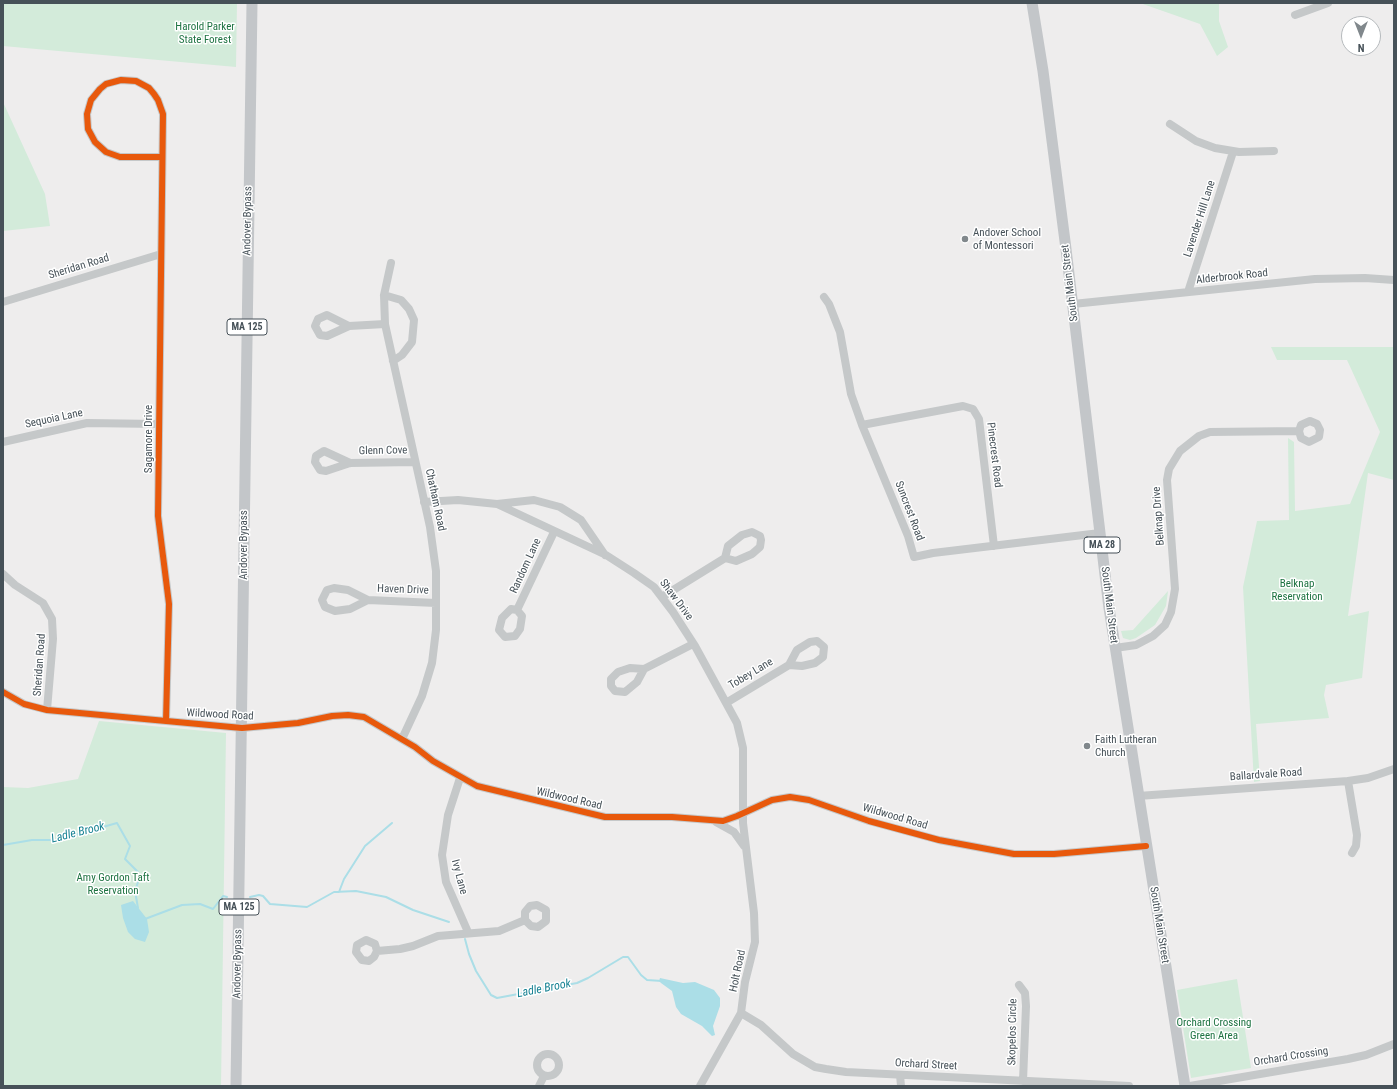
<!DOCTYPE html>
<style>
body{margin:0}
#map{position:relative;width:1397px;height:1089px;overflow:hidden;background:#eeeded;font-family:"Roboto Condensed",sans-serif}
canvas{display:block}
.frame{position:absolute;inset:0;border:4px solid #465158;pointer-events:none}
.north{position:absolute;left:1341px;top:16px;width:40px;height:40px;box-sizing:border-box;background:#fff;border:1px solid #b5b9bc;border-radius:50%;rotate:180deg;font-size:11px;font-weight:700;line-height:16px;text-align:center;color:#465158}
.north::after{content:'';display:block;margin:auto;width:14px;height:18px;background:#81888c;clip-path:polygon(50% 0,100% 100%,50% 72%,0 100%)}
</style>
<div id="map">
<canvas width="1397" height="1089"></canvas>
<div class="frame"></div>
<div class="north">N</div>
</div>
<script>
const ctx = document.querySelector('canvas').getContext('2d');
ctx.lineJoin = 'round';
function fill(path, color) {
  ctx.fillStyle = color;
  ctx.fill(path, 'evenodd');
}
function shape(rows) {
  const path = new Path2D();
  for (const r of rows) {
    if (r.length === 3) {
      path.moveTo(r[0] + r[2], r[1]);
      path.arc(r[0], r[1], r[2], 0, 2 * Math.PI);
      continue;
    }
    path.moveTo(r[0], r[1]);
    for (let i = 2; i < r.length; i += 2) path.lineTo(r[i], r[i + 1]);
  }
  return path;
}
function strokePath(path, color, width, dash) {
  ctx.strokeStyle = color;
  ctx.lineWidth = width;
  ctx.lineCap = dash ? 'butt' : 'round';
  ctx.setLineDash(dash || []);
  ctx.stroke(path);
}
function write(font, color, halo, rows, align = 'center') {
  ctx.font = font + ' "Roboto Condensed",sans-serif';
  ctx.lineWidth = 3;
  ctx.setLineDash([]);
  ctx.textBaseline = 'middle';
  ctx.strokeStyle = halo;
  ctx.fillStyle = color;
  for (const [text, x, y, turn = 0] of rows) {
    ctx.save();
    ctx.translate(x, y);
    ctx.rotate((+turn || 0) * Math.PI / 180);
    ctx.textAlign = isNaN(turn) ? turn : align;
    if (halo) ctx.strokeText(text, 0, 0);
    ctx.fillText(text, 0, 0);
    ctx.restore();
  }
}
fill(shape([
 [3,3,237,3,236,67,3,46],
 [1140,3,1219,3,1219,21,1228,47,1217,56,1200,24],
 [3,102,45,194,50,226,3,231],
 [1271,347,1394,347,1394,480,1368,473,1348,616,1369,611,1362,678,1326,685,1324,695,1329,718,1256,724,1260,781,1254,782,1243,587,1257,521,1289,520,1288,438,1294,442,1295,511,1350,504,1380,432,1347,360,1277,360],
 [1168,591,1166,606,1155,625,1136,638,1130,640,1123,638,1121,631,1133,630],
 [99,721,226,733,221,1086,3,1086,3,787,28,788,78,779],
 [1237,979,1251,1068,1191,1078,1177,990]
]), '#d3ebda');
fill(shape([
 [133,901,147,919,149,932,145,942,135,939,128,932,123,918,121,905],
 [660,978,683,983,695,982,714,990,720,998,720,1006,713,1026,715,1035,712,1036,702,1026,681,1014,676,1007,672,991,661,983,659,981]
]), '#abdee7');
strokePath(shape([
 [3,845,32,840,57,840,117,823,130,846,125,859,138,872,138,882,135,891,138,908],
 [339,892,344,879,365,846,392,823],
 [250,897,259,895,263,896,270,904,307,907,334,892,356,891,386,897,413,910,449,922],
 [145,919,182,905,200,904,213,909,223,896,227,897],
 [465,939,469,954,476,971,491,995,497,998,577,983,588,978,623,957,628,957,641,975,647,980,662,981]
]), '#abdee7', 2);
strokePath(shape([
 [1295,15,1328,3],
 [1170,124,1196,141,1215,148,1239,152,1274,151],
 [162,157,120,157,106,152,95,142,88,129,87,114,91,100,100,89,106,84,121,80,136,81,149,88,154,94,158,100,163,114,158,516,169,604,166,721],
 [391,263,384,295,385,324,430,527,436,571,436,630,432,663,422,696,402,739],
 [1188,292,1233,152],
 [384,295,401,300,409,309,414,320,412,342,402,355,393,361],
 [824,297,829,304,840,332,851,394,862,425,908,536,914,557,933,553,1100,533],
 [3,302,161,254],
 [1073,304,1315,279,1365,278,1394,280],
 [349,326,327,315,318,319,315,326,320,335,327,336,349,326,385,324],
 [862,425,963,406,973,409,979,419,994,546],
 [3,442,87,423,158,424],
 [350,463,324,451,316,456,315,462,320,470,326,471,350,463,415,462],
 [424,502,458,500,497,504,606,555,634,573,654,587,673,612,695,646,737,723,743,748,743,823,754,913,755,942,745,982,741,1013,700,1086],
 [497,504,534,500,560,507,581,520,605,555],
 [3,574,15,585,43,603,52,619,53,639,47,710],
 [662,597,725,558,728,546,742,535,752,532,760,536,761,540,760,547,752,554,736,561,725,558],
 [368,600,348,590,334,588,327,590,322,600,325,607,335,611,350,609,368,600,436,603],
 [517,610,522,616,520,629,515,636,505,637,499,630,502,618,511,609,517,610,554,532],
 [1115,648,1136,645,1153,636,1165,625,1171,612,1175,589,1167,480,1169,469,1180,451,1199,436,1210,432,1299,431,1301,438,1309,442,1319,437,1320,430,1317,424,1310,421,1301,425,1299,431],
 [644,669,630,668,618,672,611,679,611,686,615,691,625,692,637,682,644,669,693,644],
 [3,692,24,704,47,710,242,728,298,723,332,716,348,715,364,717,415,747,433,761,477,786,605,817,672,817,723,821,737,816,772,800,790,797,809,800,869,821,939,840,1014,854,1054,854,1146,846],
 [726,703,789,665,802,666,815,663,823,657,824,647,817,641,810,642,797,650,789,665],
 [460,778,448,815,442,855,446,882,468,932],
 [1348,781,1357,835,1356,846,1352,853],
 [1138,796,1348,781,1368,778,1394,769],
 [716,822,734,832,744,846],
 [377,951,374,957,369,961,362,960,356,952,357,945,366,940,375,944,377,951,400,949,413,946,438,936,499,931,525,920,531,926,538,927,546,921,546,910,537,905,530,906,525,912,525,920],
 [1019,985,1025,993,1026,1006,1023,1081],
 [741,1013,761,1025,793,1054,815,1067,826,1069,846,1072,1129,1086],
 [548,1065,11],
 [900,1075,901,1086],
 [539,1086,544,1076],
 [1190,1086,1348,1059,1366,1055,1394,1044]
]), '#c5c8c9', 8);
strokePath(shape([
 [1032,3,1043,71,1066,249,1109,608,1185,1086],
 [236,1086,252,3]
]), '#c3c6c9', 11);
strokePath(shape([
 [162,157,120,157,106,152,95,142,88,129,87,114,91,100,100,89,106,84,121,80,136,81,149,88,154,94,158,100,163,114,158,516,169,604,166,721],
 [3,692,24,704,47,710,242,728,298,723,332,716,348,715,364,717,415,747,433,761,477,786,605,817,672,817,723,821,737,816,772,800,790,797,809,800,869,821,939,840,1014,854,1054,854,1146,846]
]), '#e8590c', 6);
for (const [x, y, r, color] of [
 [965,239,4,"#81888c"],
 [1087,746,4,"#81888c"]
]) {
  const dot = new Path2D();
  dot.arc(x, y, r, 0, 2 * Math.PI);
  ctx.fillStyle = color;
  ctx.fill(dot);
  strokePath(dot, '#fff', 1.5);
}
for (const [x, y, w] of [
 [247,327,40],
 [1102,545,36],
 [239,907,40]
]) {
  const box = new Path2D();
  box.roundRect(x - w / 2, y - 8, w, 16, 3);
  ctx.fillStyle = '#fff';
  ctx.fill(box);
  strokePath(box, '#465158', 1);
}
write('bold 10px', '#465158', null, [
 ["MA 125",247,327],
 ["MA 28",1102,545],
 ["MA 125",239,907]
]);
write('11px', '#1e7342', '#fff', [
 ["Harold Parker",205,27],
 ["State Forest",205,40],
 ["Belknap",1297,584],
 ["Reservation",1297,597],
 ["Amy Gordon Taft",113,878],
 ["Reservation",113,891],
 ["Orchard Crossing",1214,1023],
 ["Green Area",1214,1036]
]);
write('11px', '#465158', '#fff', [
 ["Lavender Hill Lane",1200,219,-72],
 ["Andover Bypass",248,221,-89],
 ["Sheridan Road",79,267,-17],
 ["Alderbrook Road",1232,277,-6],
 ["South Main Street",1070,283,-97],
 ["Sequoia Lane",54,419,-12],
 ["Sagamore Drive",149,439,-90],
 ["Glenn Cove",383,451,-1],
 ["Pinecrest Road",994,455,83],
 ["Chatham Road",435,500,78],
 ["Suncrest Road",909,511,69],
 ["Belknap Drive",1159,516,-94],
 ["Andover Bypass",244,545,-90],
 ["Random Lane",526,566,-65],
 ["Haven Drive",403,590,2],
 ["Shaw Drive",676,600,53],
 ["South Main Street",1109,605,83],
 ["Sheridan Road",40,665,-86],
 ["Tobey Lane",751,674,-31],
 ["Wildwood Road",220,715,3],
 ["Ballardvale Road",1266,775,-4],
 ["Wildwood Road",569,799,13],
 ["Wildwood Road",895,817,16],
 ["Ivy Lane",459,877,75],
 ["South Main Street",1159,925,81],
 ["Andover Bypass",238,964,-89],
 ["Holt Road",738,971,-78],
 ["Skopelos Circle",1013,1032,-89],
 ["Orchard Crossing",1291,1057,-9],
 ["Orchard Street",926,1065,3]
]);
write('11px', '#465158', '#fff', [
 ["Andover School",973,233],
 ["of Montessori",973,246],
 ["Faith Lutheran",1095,740],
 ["Church",1095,753]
], 'left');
write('italic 12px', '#178293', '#fff', [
 ["Ladle Brook",78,833,-14],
 ["Ladle Brook",544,989,-11]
]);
</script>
